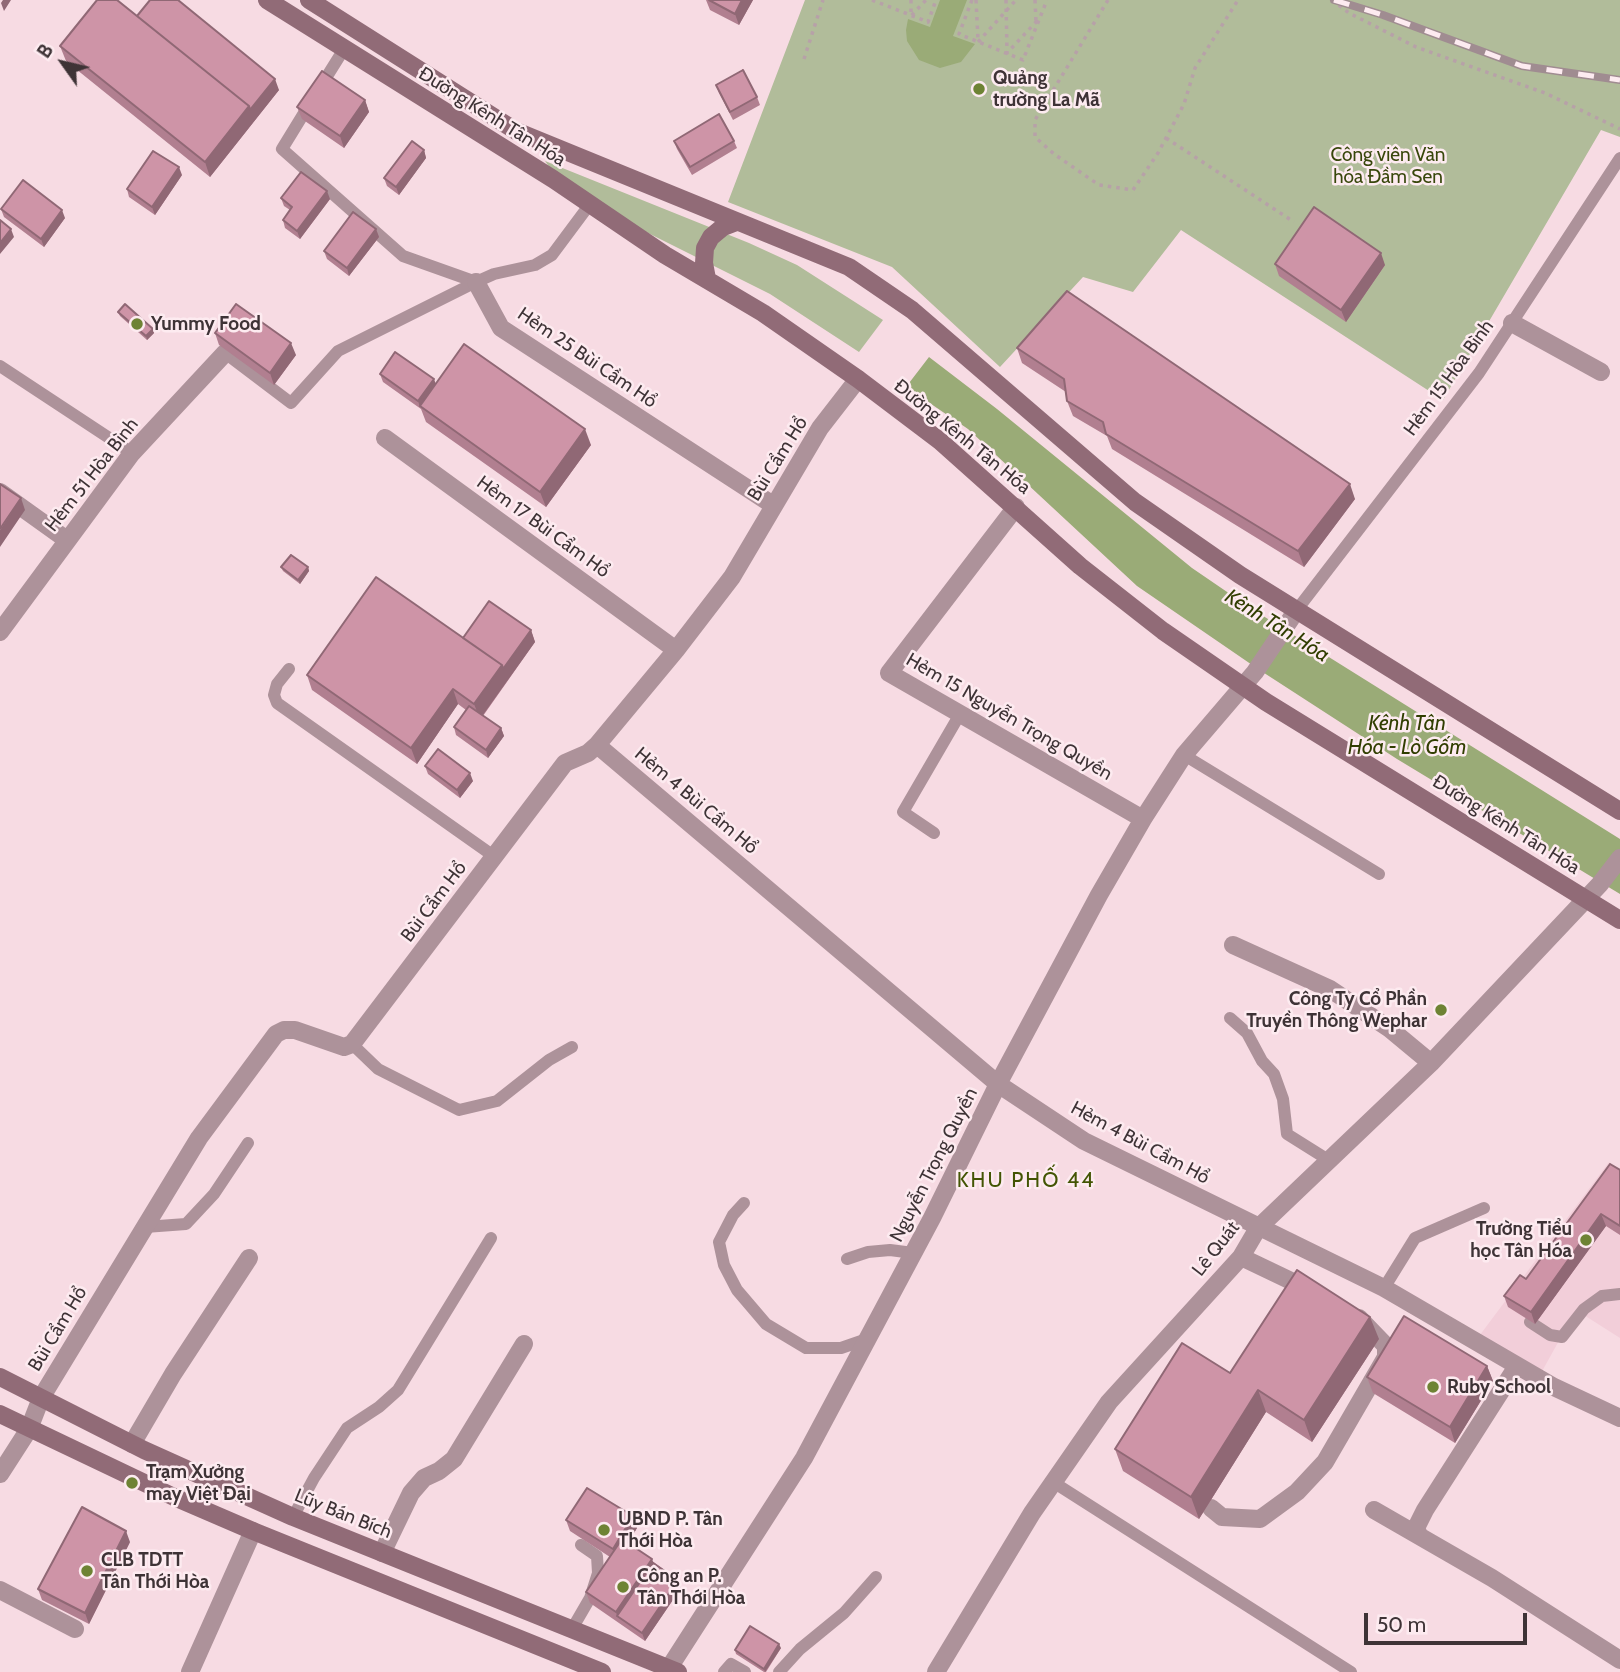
<!DOCTYPE html>
<meta charset="utf-8">
<style>
body{margin:0}
#map{position:relative;width:1620px;height:1672px;overflow:hidden;background:#f7dbe3;font-family:Cabin,sans-serif}
canvas{display:block}
.north{position:absolute;left:28px;top:28px;width:70px;height:70px;-webkit-text-stroke:5px #fdebf0;paint-order:stroke;rotate:304deg;font-size:19px;font-weight:700;line-height:28px;text-align:center;color:#3e3336}
.north::after{content:'';display:block;margin:auto;width:24px;height:32px;background:#3e3336;clip-path:polygon(50% 0,100% 100%,50% 72%,0 100%)}
.scale{position:absolute;left:1364px;top:1613px;width:163px;height:32px;box-sizing:border-box;border:4px solid #3e3336;border-top:0;padding-left:9px;font-size:21px;line-height:24px;white-space:nowrap;color:#3e3336;-webkit-text-stroke:5px #fdebf0;paint-order:stroke}
</style>
<div id="map">
<canvas width="1620" height="1672"></canvas>
<div class="north">B</div>
<div class="scale">50 m</div>
</div>
<script>
const ctx = document.querySelector('canvas').getContext('2d');
ctx.lineJoin = 'round';
function fill(path, color) {
  ctx.fillStyle = color;
  ctx.fill(path, 'evenodd');
}
function shape(rows) {
  const path = new Path2D();
  for (const r of rows) {
    path.moveTo(r[0], r[1]);
    for (let i = 2; i < r.length; i += 2) path.lineTo(r[i], r[i + 1]);
  }
  return path;
}
function strokePath(path, color, width, dash) {
  ctx.strokeStyle = color;
  ctx.lineWidth = width;
  ctx.lineCap = dash ? 'butt' : 'round';
  ctx.setLineDash(dash || []);
  ctx.stroke(path);
}
function write(font, color, halo, rows, align = 'center') {
  ctx.font = font + ' Cabin,sans-serif';
  ctx.lineWidth = 5;
  ctx.setLineDash([]);
  ctx.textBaseline = 'middle';
  ctx.strokeStyle = halo;
  ctx.fillStyle = color;
  for (const [text, x, y, turn = 0] of rows) {
    ctx.save();
    ctx.translate(x, y);
    ctx.rotate((+turn || 0) * Math.PI / 180);
    ctx.textAlign = isNaN(turn) ? turn : align;
    if (halo) ctx.strokeText(text, 0, 0);
    ctx.fillText(text, 0, 0);
    ctx.restore();
  }
}
fill(shape([
 [1609,1162,1620,1169,1620,1338,1576,1310,1535,1384,1471,1347]
]), '#f2ced9');
fill(shape([
 [805,0,1620,0,1620,137,1601,130,1443,400,1181,230,1133,292,1083,277,1000,367,892,267,728,202],
 [545,161,749,243,797,265,883,320,859,352,770,294,590,204,562,185]
]), '#b1bc9a');
fill(shape([
 [940,0,967,0,953,36,975,44,961,62,940,68,919,60,907,41,906,30,908,19,930,27],
 [929,357,997,409,1192,568,1252,609,1620,839,1620,894,1397,759,1258,669,1137,586,968,429,906,387]
]), '#9aab77');
strokePath(shape([
 [872,0,928,22,936,0],
 [911,0,911,16,926,0],
 [972,0,959,34,1023,60,1047,0],
 [976,0,978,40],
 [1006,0,1007,53,1036,22,1038,23],
 [1035,0,1036,22],
 [1108,0,1035,120,1035,137,1054,154,1099,185,1133,190,1158,153,1184,104,1195,68,1238,0],
 [1332,0,1349,13,1416,47,1545,93,1620,129],
 [978,42,1016,0],
 [804,59,823,0],
 [1166,138,1294,222]
]), '#b7a1a8', 3.5, [3.5, 5]);
strokePath(shape([
 [319,89,344,49],
 [309,105,282,149,403,256,476,282],
 [225,353,291,403,338,351,476,282,494,274,535,265,552,255,590,204],
 [0,366,132,453],
 [1296,611,1479,373,1620,158],
 [289,669,277,684,274,695,277,703,495,857],
 [1184,755,1379,874],
 [934,833,903,812,960,714],
 [1230,1018,1247,1033,1262,1061,1274,1074,1283,1099,1287,1134,1330,1161],
 [352,1044,378,1069,459,1110,497,1101,549,1060,572,1047],
 [744,1203,733,1215,719,1242,724,1265,737,1290,766,1324,806,1348,841,1348,867,1339],
 [145,1227,186,1224,214,1194,248,1143],
 [847,1259,868,1252,890,1250,913,1253],
 [1384,1288,1415,1238,1484,1208],
 [1530,1322,1550,1335,1562,1337,1584,1309,1602,1296,1620,1294],
 [1053,1482,1351,1672],
 [293,1517,314,1478,347,1428,379,1407,398,1390,491,1238],
 [572,1629,590,1598,598,1573,597,1556,581,1545],
 [724,1672,731,1664,745,1672],
 [779,1672,800,1649,844,1613,876,1577]
]), '#ad929a', 12);
strokePath(shape([
 [476,282,501,328,773,505],
 [1512,323,1601,372],
 [385,438,676,650],
 [0,492,67,540],
 [1016,507,889,673,1143,819],
 [0,632,132,453,225,353],
 [597,745,998,1084,1084,1141,1384,1288,1554,1387,1620,1418],
 [1233,945,1330,989,1390,1029,1431,1063],
 [1241,1257,1310,1290],
 [132,1444,173,1374,249,1258],
 [0,1474,29,1429,41,1398,199,1138,276,1034,284,1030,295,1030,344,1047,352,1044,565,763,588,753,597,745,676,650,732,577,820,428,858,379],
 [1211,1508,1222,1517,1260,1519,1297,1492,1325,1462,1386,1357,1386,1346,1359,1318],
 [1374,1510,1492,1578,1620,1660],
 [1419,1535,1416,1528,1425,1510,1517,1366],
 [382,1553,411,1493,424,1478,439,1471,454,1459,524,1344],
 [0,1590,75,1629],
 [669,1668,804,1458,932,1218,998,1084,1099,895,1143,819,1184,755,1255,672,1296,611],
 [190,1672,253,1531],
 [936,1672,1032,1513,1109,1402,1241,1257,1258,1228,1431,1063,1600,884,1620,858]
]), '#ad929a', 18);
strokePath(shape([
 [267,0,553,179,665,255,763,313,858,379,940,441,1080,566,1163,631,1266,702,1620,920],
 [309,0,516,131,849,267,912,310,1135,502,1240,575,1620,811],
 [707,279,704,263,705,248,711,237,723,227,736,222],
 [0,1377,144,1450,293,1517,678,1672],
 [0,1414,174,1497,253,1531,602,1672]
]), '#916b77', 18);
const rail = shape([
 [1334,0,1383,15,1522,66,1620,80]
]);
strokePath(rail, '#a08c91', 8);
strokePath(rail, '#fdebf0', 5, [16]);
fill(shape([
 [706,0,753,0,739,25,710,10],
 [137,16,279,90,210,177,66,61,60,46],
 [716,85,757,97,760,105,733,120,719,93],
 [365,100,369,112,344,148,302,119,297,107],
 [674,141,734,141,737,148,692,175,677,149],
 [424,150,426,158,399,195,387,186,384,178],
 [182,175,155,215,129,197,127,189],
 [281,198,330,199,300,239,285,228,283,220,290,210,284,206],
 [1,209,65,218,44,247,4,217],
 [376,229,379,237,349,276,327,259,324,251],
 [1275,264,1385,265,1346,322,1279,276],
 [118,312,153,329,154,333,147,340,120,316],
 [215,333,296,355,274,385,219,345],
 [1017,348,1355,499,1304,567,1112,449,1107,436,1073,416,1067,401,1066,392,1022,363],
 [380,374,436,384,591,445,546,507,426,422,421,409,383,382],
 [281,567,308,567,309,571,300,584,283,571],
 [531,630,535,642,483,716,501,728,504,736,488,758,456,735,454,727,466,710,458,704,417,764,312,690,307,675,463,638],
 [425,766,473,781,460,798,428,774],
 [1620,1170,1620,1235,1606,1226,1535,1324,1508,1307,1504,1296,1526,1279],
 [1379,1339,1312,1442,1266,1412,1199,1519,1123,1471,1115,1449,1230,1373],
 [1487,1366,1493,1381,1455,1443,1373,1393,1367,1377],
 [633,1516,637,1528,628,1543,678,1580,681,1588,645,1641,590,1603,586,1592,610,1557,570,1531,566,1520],
 [130,1542,89,1624,42,1600,38,1589],
 [781,1648,766,1672,764,1672,736,1654,735,1650]
]), '#b17f90');
fill(shape([
 [3,0,11,0,4,11,1,3],
 [742,0,753,0,739,25,735,14],
 [275,79,279,90,210,177,205,162,249,106],
 [365,100,369,112,344,148,340,136],
 [424,150,426,158,399,195,396,187],
 [179,167,182,175,155,215,152,207],
 [327,191,330,199,300,239,297,231],
 [62,210,65,218,44,247,41,239],
 [11,229,14,237,0,254,0,243],
 [376,229,379,237,349,276,347,268],
 [1381,253,1385,265,1346,322,1341,310],
 [153,329,154,333,147,340,146,336],
 [291,343,296,355,274,385,270,373],
 [434,379,437,387,420,407,418,401],
 [585,429,591,445,546,507,540,492],
 [1350,484,1355,499,1304,567,1298,551],
 [21,498,25,510,0,547,0,530],
 [308,567,309,571,300,584,298,580],
 [531,630,535,642,480,719,474,704,502,665],
 [453,689,458,704,417,764,411,748],
 [501,728,504,736,488,758,486,750],
 [470,773,473,781,460,798,457,790],
 [1601,1214,1606,1226,1535,1324,1531,1312],
 [1370,1317,1379,1339,1312,1442,1304,1420],
 [1487,1366,1493,1381,1455,1443,1450,1427],
 [1258,1390,1266,1412,1199,1519,1191,1497],
 [633,1516,637,1528,617,1561,613,1549],
 [126,1531,130,1542,89,1624,85,1613],
 [652,1559,656,1570,617,1616,616,1612],
 [678,1580,681,1588,645,1641,642,1633],
 [779,1644,781,1648,765,1672,764,1669]
]), '#906875');
const building = shape([
 [97,0,117,0,249,106,205,162,60,46,97,0],
 [150,0,178,0,275,79,250,110,249,106,137,16,150,0],
 [709,0,742,0,735,14,709,0],
 [743,70,757,97,730,112,716,85,743,70],
 [322,71,365,100,340,136,297,107,322,71],
 [719,114,734,141,690,167,674,141,719,114],
 [412,141,424,150,396,187,384,178,412,141],
 [153,151,179,167,152,207,127,189,153,151],
 [301,172,327,191,297,231,283,220,292,207,281,198,301,172],
 [23,180,62,210,41,239,1,209,23,180],
 [1314,207,1381,253,1341,310,1275,264,1314,207],
 [353,212,376,229,347,268,324,251,353,212],
 [0,220,11,229,0,243,0,220],
 [1067,291,1350,484,1298,551,1106,434,1103,422,1067,401,1064,379,1017,348,1067,291],
 [125,304,153,329,146,336,118,312,125,304],
 [236,304,291,343,270,373,215,333,236,304],
 [464,344,585,429,540,492,420,406,464,344],
 [395,352,434,379,418,401,380,374,395,352],
 [0,484,21,498,0,529,0,484],
 [291,555,308,567,298,580,281,567,291,555],
 [376,577,502,665,474,704,453,689,411,748,307,675,376,577],
 [489,601,531,630,503,669,502,665,463,638,489,601],
 [469,706,501,728,486,750,454,727,469,706],
 [438,749,470,773,457,790,425,766,438,749],
 [1610,1164,1620,1170,1620,1226,1601,1214,1531,1312,1504,1296,1520,1275,1526,1279,1610,1164],
 [1297,1270,1370,1317,1304,1420,1258,1390,1191,1497,1115,1449,1182,1343,1230,1373,1297,1270],
 [1404,1316,1487,1366,1450,1427,1367,1377,1404,1316],
 [587,1488,633,1516,613,1549,566,1520,587,1488],
 [82,1507,126,1531,85,1613,38,1589,82,1507],
 [622,1539,652,1559,616,1612,586,1592,622,1539],
 [653,1563,678,1580,642,1633,617,1616,653,1563],
 [750,1626,779,1644,764,1669,735,1650,750,1626]
]);
fill(building, '#ce94a7');
strokePath(building, '#906875', 2);
for (const [x, y, r, color] of [
 [979,89,7,"#6e8334"],
 [137,324,7,"#6e8334"],
 [1441,1010,7,"#6e8334"],
 [1586,1240,7,"#6e8334"],
 [1433,1387,7,"#6e8334"],
 [132,1483,7,"#6e8334"],
 [604,1530,7,"#6e8334"],
 [87,1571,7,"#6e8334"],
 [623,1587,7,"#6e8334"]
]) {
  const dot = new Path2D();
  dot.arc(x, y, r, 0, 2 * Math.PI);
  ctx.fillStyle = color;
  ctx.fill(dot);
  strokePath(dot, '#fdebf0', 2.5);
}
write('bold 19px', '#3e3336', '#fdebf0', [
 ["Quảng",993,78],
 ["trường La Mã",993,100],
 ["Yummy Food",151,324],
 ["Công Ty Cổ Phần",1427,999,"right"],
 ["Truyền Thông Wephar",1427,1021,"right"],
 ["Trường Tiểu",1572,1229,"right"],
 ["học Tân Hóa",1572,1251,"right"],
 ["Ruby School",1447,1387],
 ["Trạm Xưởng",146,1472],
 ["may Việt Đại",146,1494],
 ["UBND P. Tân",618,1519],
 ["Thới Hòa",618,1541],
 ["CLB TDTT",101,1560],
 ["Tân Thới Hòa",101,1582],
 ["Công an P.",637,1576],
 ["Tân Thới Hòa",637,1598]
], 'left');
write('19px', '#3e3336', '#fdebf0', [
 ["Đường Kênh Tân Hóa",492,117,32],
 ["Hẻm 25 Bùi Cầm Hổ",587,358,34],
 ["Hẻm 15 Hòa Bình",1449,378,-54],
 ["Đường Kênh Tân Hóa",962,437,39],
 ["Bùi Cẩm Hổ",778,459,-58],
 ["Hẻm 51 Hòa Bình",92,475,-52],
 ["Hẻm 17 Bùi Cẩm Hổ",543,527,36],
 ["Hẻm 15 Nguyễn Trọng Quyền",1009,717,30],
 ["Hẻm 4 Bùi Cầm Hổ",696,801,40],
 ["Đường Kênh Tân Hóa",1506,825,32],
 ["Bùi Cẩm Hổ",434,902,-53],
 ["Hẻm 4 Bùi Cầm Hổ",1140,1143,28],
 ["Nguyễn Trọng Quyền",934,1165,-63],
 ["Lê Quát",1216,1249,-52],
 ["Bùi Cẩm Hổ",58,1329,-59],
 ["Lũy Bán Bích",343,1514,22]
]);
write('19px', '#38470b', '#fdebf0', [
 ["Công viên Văn",1388,155],
 ["hóa Đầm Sen",1388,177]
]);
write('italic 21px', '#313e01', '#fdebf0', [
 ["Kênh Tân Hóa",1277,626,32],
 ["Kênh Tân",1407,724],
 ["Hóa - Lò Gốm",1407,748]
]);
ctx.letterSpacing = '2px';
write('21px', '#435504', '#fdebf0', [
 ["KHU PHỐ 44",1026,1181]
]);
ctx.letterSpacing = '0px';
</script>
